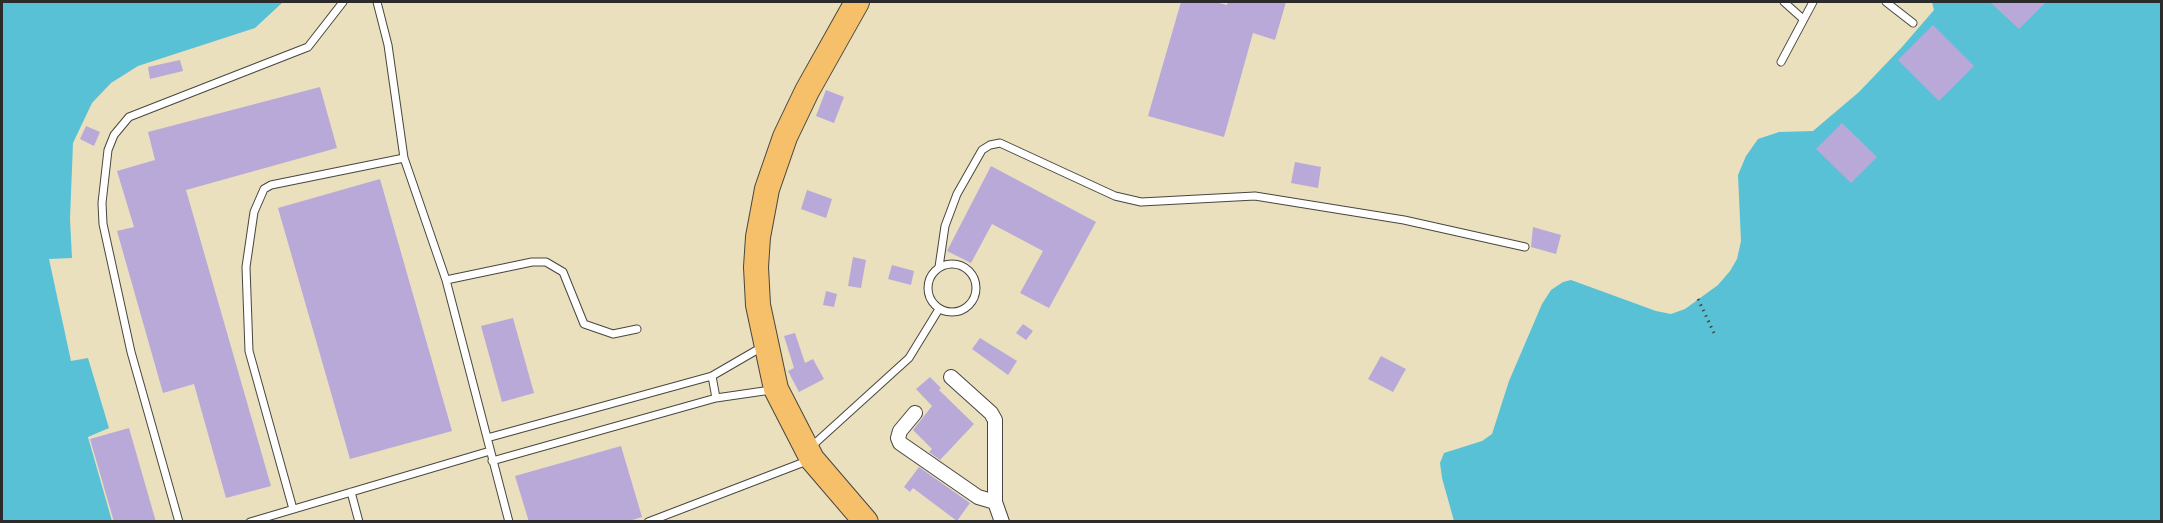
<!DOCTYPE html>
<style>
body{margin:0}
#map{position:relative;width:2163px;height:523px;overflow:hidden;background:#eae0bd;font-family:Alegreya,serif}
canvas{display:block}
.frame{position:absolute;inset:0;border:3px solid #2b2b2b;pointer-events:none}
</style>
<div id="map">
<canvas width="2163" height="523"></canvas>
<div class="frame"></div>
</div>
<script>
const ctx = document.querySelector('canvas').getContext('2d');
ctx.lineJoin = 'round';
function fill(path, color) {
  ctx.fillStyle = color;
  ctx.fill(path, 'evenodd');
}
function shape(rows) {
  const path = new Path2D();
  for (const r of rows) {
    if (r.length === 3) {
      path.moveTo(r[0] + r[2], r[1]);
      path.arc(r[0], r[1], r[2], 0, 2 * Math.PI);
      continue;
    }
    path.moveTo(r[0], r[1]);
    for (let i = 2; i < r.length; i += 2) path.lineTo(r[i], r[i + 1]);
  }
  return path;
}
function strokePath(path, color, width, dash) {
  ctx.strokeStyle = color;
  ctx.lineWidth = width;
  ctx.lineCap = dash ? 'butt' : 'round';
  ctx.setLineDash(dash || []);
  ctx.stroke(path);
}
fill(shape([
 [2,2,283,2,255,28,138,66,111,83,92,103,73,143,70,219,72,258,49,259,71,361,88,358,109,428,88,437,112,521,2,521],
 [1932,2,2161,2,2161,521,1454,521,1442,478,1440,463,1444,453,1482,441,1492,434,1509,381,1542,304,1551,290,1563,282,1571,280,1656,311,1671,314,1685,309,1718,285,1730,271,1737,259,1741,241,1738,175,1746,156,1758,139,1779,132,1813,131,1859,92,1902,47,1934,10]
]), '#59c1d6');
fill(shape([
 [1181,2,1215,2,1227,5,1228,2,1286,2,1275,40,1253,33,1224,137,1148,116],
 [1990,2,2046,2,2019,29],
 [1933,25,1974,66,1939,101,1898,60],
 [180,60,183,71,150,79,148,67],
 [320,87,337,148,186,190,271,486,226,498,194,384,163,393,117,231,134,227,117,171,155,160,148,132],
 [826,90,844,97,834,123,816,116],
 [1842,123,1877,157,1851,183,1816,149],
 [86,126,100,132,94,146,80,139],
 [1295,162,1321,167,1318,188,1291,183],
 [991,166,1096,222,1049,308,1020,293,1043,251,992,224,971,263,947,251],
 [380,179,452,431,350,459,278,208],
 [807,190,832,199,826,218,801,209],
 [1533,227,1561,235,1556,254,1531,247],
 [853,257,866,260,861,288,848,286],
 [892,265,914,271,911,285,888,279],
 [826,291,837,294,834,307,823,305],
 [513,318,534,393,502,402,481,326],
 [1023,324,1033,331,1026,340,1016,333],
 [795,333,805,363,813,359,824,379,799,392,788,371,794,368,784,336],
 [980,338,1017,361,1008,375,972,349],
 [1381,356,1406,369,1393,392,1368,379],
 [930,377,941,388,939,390,974,424,940,460,929,452,932,449,913,430,932,406,916,389],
 [129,428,156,522,114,522,90,439],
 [621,446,642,517,626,522,529,522,515,476],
 [919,467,970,503,957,521,913,488,910,492,904,487]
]), '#b8a9d9');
const lane = shape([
 [377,2,388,45,404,158,446,280,509,522],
 [1784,2,1803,19],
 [1886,2,1913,23],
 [1781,62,1813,2],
 [952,288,24],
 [939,267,945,226,957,194,982,150,990,145,1000,143,1115,196,1141,202,1255,196,1404,220,1525,247],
 [446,280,532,262,546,262,563,272,584,324,613,334,637,329],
 [712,376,716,398],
 [487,438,712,376,762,347],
 [812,446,909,358,939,309],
 [492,461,716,398,771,390],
 [351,492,359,522],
 [293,509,249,351,246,267,254,212,264,189,271,185,404,158],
 [179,522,131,352,103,224,102,203,108,150,114,135,129,117,308,47,343,2],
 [250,522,490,451],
 [648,522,807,461]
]);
const street = shape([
 [951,377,991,413,995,420,995,502,1002,522],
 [915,413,900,431,898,438,900,443,978,497,995,502]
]);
const highway = shape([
 [857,2,807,91,785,137,767,189,758,237,756,267,758,305,776,389,812,459,866,522]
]);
strokePath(lane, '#484641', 9);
strokePath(street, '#484641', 16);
strokePath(highway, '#484641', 26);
strokePath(shape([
 [1698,299,1714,333]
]), '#484641', 3, [1.5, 4.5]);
strokePath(lane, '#fff', 7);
strokePath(street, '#fff', 14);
strokePath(highway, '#f6c06b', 24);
</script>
